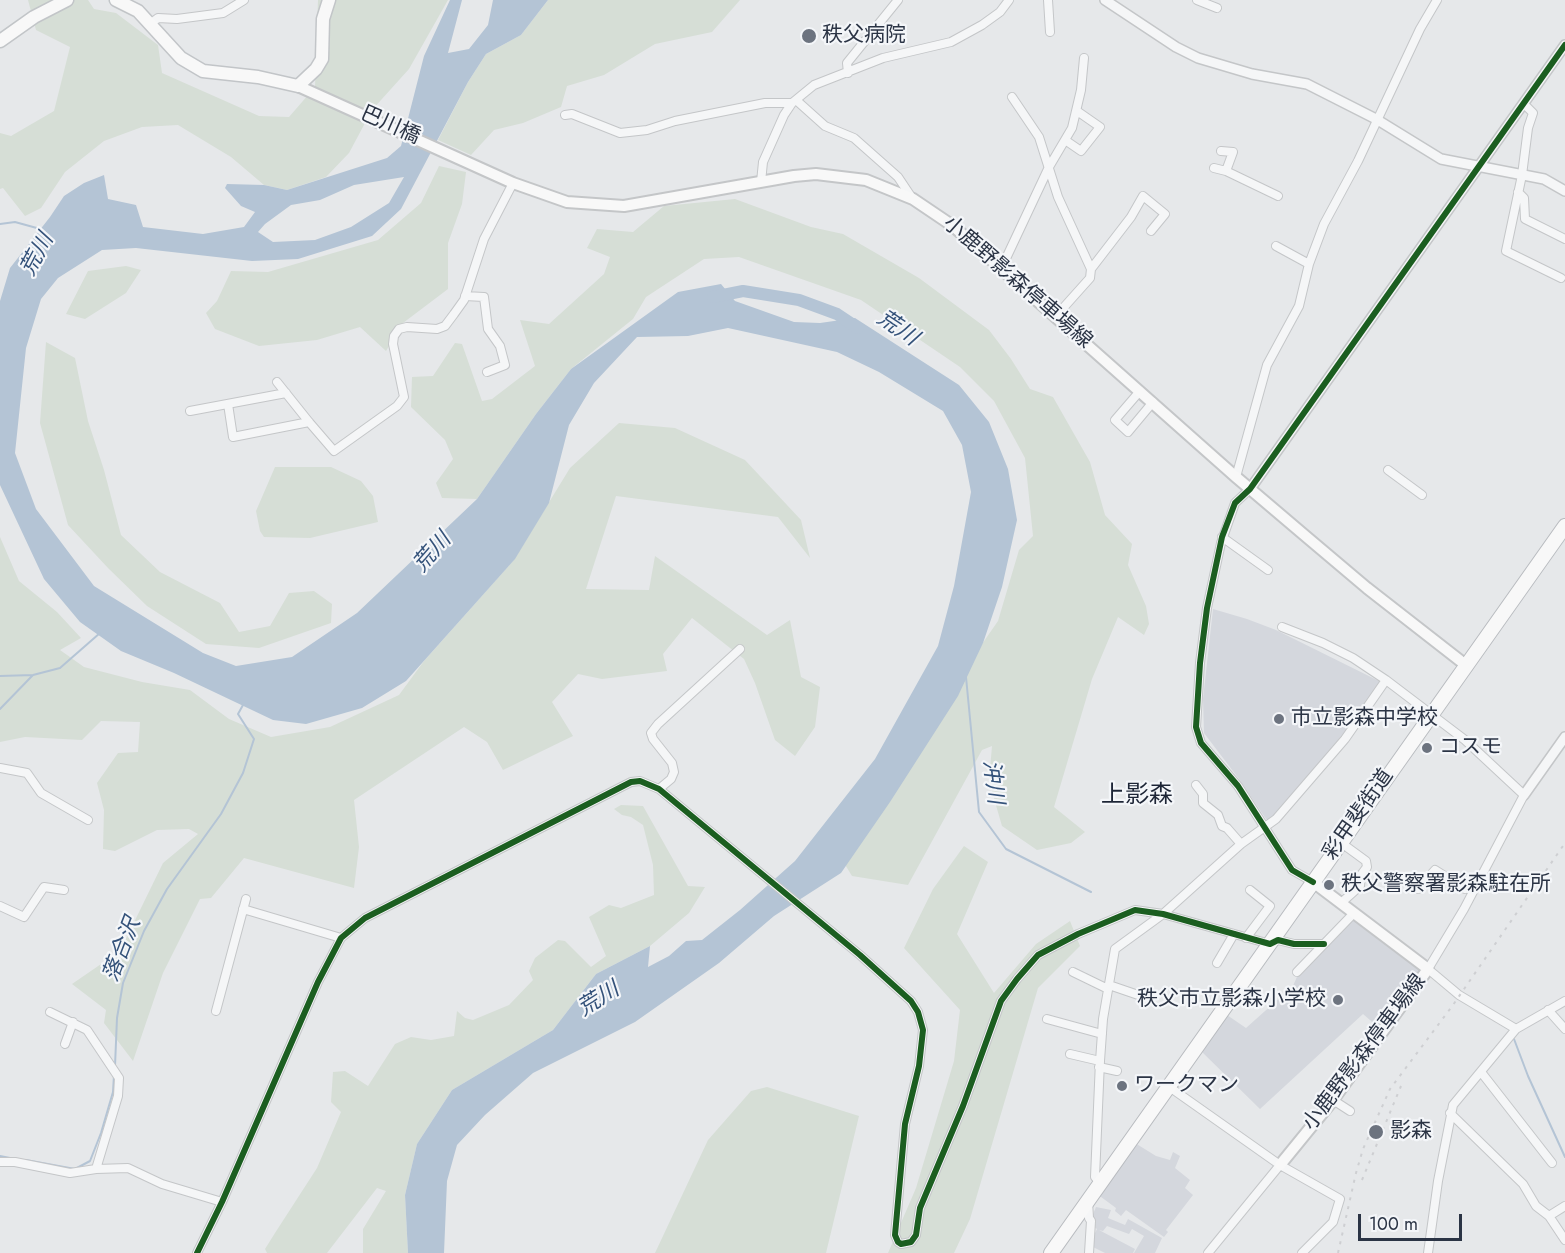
<!DOCTYPE html>
<meta charset="utf-8">
<style>
body{margin:0}
#map{position:relative;width:1565px;height:1253px;overflow:hidden;background:#e6e8ea;font-family:Jost,sans-serif}
canvas{display:block}
.scale{position:absolute;left:1358px;top:1214px;width:104px;height:27px;box-sizing:border-box;border:3px solid #2b3445;border-top:0;padding-left:8px;font-size:18px;line-height:21px;white-space:nowrap;color:#2b3445;-webkit-text-stroke:4px #f4f6f9;paint-order:stroke}
</style>
<div id="map">
<canvas width="1565" height="1253"></canvas>
<div class="scale">100 m</div>
</div>
<script>
const ctx = document.querySelector('canvas').getContext('2d');
ctx.lineJoin = 'round';
function fill(path, color) {
  ctx.fillStyle = color;
  ctx.fill(path, 'evenodd');
}
function shape(rows) {
  const path = new Path2D();
  for (const r of rows) {
    path.moveTo(r[0], r[1]);
    for (let i = 2; i < r.length; i += 2) path.lineTo(r[i], r[i + 1]);
  }
  return path;
}
function strokePath(path, color, width, dash) {
  ctx.strokeStyle = color;
  ctx.lineWidth = width;
  ctx.lineCap = dash ? 'butt' : 'round';
  ctx.setLineDash(dash || []);
  ctx.stroke(path);
}
function write(font, color, halo, rows, align = 'center') {
  ctx.font = font + ' Jost,"Noto Sans JP",sans-serif';
  ctx.lineWidth = 4.5;
  ctx.setLineDash([]);
  ctx.textBaseline = 'middle';
  ctx.strokeStyle = halo;
  ctx.fillStyle = color;
  for (const [text, x, y, turn = 0] of rows) {
    ctx.save();
    ctx.translate(x, y);
    ctx.rotate((+turn || 0) * Math.PI / 180);
    ctx.textAlign = isNaN(turn) ? turn : align;
    if (halo) ctx.strokeText(text, 0, 0);
    ctx.fillText(text, 0, 0);
    ctx.restore();
  }
}
fill(shape([
 [1213,609,1247,619,1276,630,1379,681,1379,684,1359,714,1280,812,1270,820,1266,819,1239,779,1204,733,1203,699],
 [1352,917,1418,966,1420,974,1378,1027,1363,1014,1260,1109,1201,1051,1227,1015,1246,1028,1293,986,1299,972],
 [1135,1143,1156,1156,1170,1160,1173,1152,1180,1156,1175,1168,1190,1180,1185,1188,1193,1195,1166,1230,1168,1232,1164,1237,1126,1210,1121,1216,1115,1211,1116,1208,1097,1194],
 [1096,1207,1111,1210,1108,1218,1125,1225,1128,1219,1162,1238,1155,1253,1134,1253,1144,1236,1132,1229,1129,1234,1107,1226,1103,1231,1099,1230,1135,1249,1133,1253,1105,1253,1089,1245,1097,1229,1094,1227,1096,1221,1091,1219]
]), '#d4d7dd');
fill(shape([
 [28,0,88,0,94,9,116,13,158,45,162,73,259,116,289,117,315,87,318,0,448,0,409,69,372,110,349,153,326,177,287,190,264,185,231,157,178,125,142,127,104,141,65,172,41,208,25,216,3,188,0,189,0,133,11,136,54,111,70,47,36,30],
 [548,0,740,0,712,32,655,44,604,75,567,86,561,107,523,123,494,130,471,155,438,140,468,82,486,54,521,35],
 [439,166,466,172,462,204,448,243,448,289,403,323,386,351,360,327,317,340,259,346,215,329,206,313,217,301,231,271,268,272,378,240,421,203],
 [735,199,811,227,843,234,919,278,989,330,1011,359,1030,389,1053,397,1090,462,1105,515,1132,544,1128,565,1146,606,1149,624,1144,635,1118,617,1092,679,1054,807,1085,832,1071,843,1037,850,1002,826,989,781,992,746,982,750,908,885,852,876,841,858,921,732,998,621,1019,550,1033,536,1025,458,994,401,960,367,861,300,739,257,704,259,646,297,633,319,571,369,536,414,477,499,442,498,436,483,453,459,445,440,411,407,412,377,433,376,455,343,462,344,482,401,492,399,535,366,520,320,549,324,604,274,610,257,587,248,597,229,633,232,664,206],
 [126,266,141,270,126,293,85,319,66,314,88,271],
 [46,342,75,358,88,421,104,470,121,535,160,572,220,603,239,632,270,626,289,593,314,591,332,604,331,623,259,648,206,644,147,606,108,568,68,525,40,423],
 [619,423,675,428,745,460,801,520,810,558,778,517,616,496,586,589,649,590,655,556,767,635,790,620,801,677,820,687,815,727,795,756,775,740,755,683,744,659,692,618,663,654,667,671,602,679,578,674,552,702,573,736,503,770,487,742,464,727,354,800,359,847,354,888,244,858,211,898,200,899,163,973,133,1061,104,1023,106,1010,72,984,120,951,163,863,198,834,189,829,157,830,115,851,103,849,104,810,97,783,118,753,138,752,140,722,101,721,82,740,25,737,0,742,0,537,19,581,57,612,81,638,60,650,84,667,142,682,190,690,229,719,271,737,330,727,399,695,424,661,513,561,570,468],
 [275,467,331,467,361,481,373,496,378,522,310,538,264,537,260,531,256,511],
 [621,805,643,806,688,886,705,887,689,913,650,946,596,974,553,1030,452,1090,417,1144,405,1195,408,1253,363,1253,363,1229,386,1191,377,1188,327,1253,267,1253,265,1249,275,1233,317,1168,341,1112,331,1102,333,1072,345,1071,368,1086,395,1044,411,1037,431,1040,454,1036,457,1011,465,1018,473,1020,509,1005,533,980,529,971,535,958,558,940,565,941,591,967,606,956,589,917,609,905,621,908,654,895,653,865,643,825,631,817,622,815,614,809],
 [964,846,988,862,957,934,994,993,1036,944,1070,921,1080,946,1038,988,970,1219,954,1253,888,1253,916,1188,954,1061,960,1010,904,948,933,889],
 [767,1087,859,1116,826,1253,655,1253,708,1140,751,1091]
]), '#d6ded6');
fill(shape([
 [450,0,462,0,448,53,469,49,488,25,493,0,548,0,521,35,486,54,468,82,401,209,372,236,298,259,252,261,136,248,102,250,58,278,41,299,26,348,15,453,36,509,94,586,203,653,236,666,292,657,357,613,477,499,536,414,571,369,678,292,721,284,735,301,794,322,820,323,855,318,959,385,989,422,1008,469,1017,520,1002,587,983,643,958,696,890,802,841,873,774,916,719,963,635,1022,533,1073,485,1115,457,1145,447,1181,444,1253,408,1253,405,1195,417,1144,452,1090,553,1030,596,974,650,946,648,967,669,956,686,941,702,940,740,910,795,861,875,759,938,646,954,586,971,492,962,445,943,411,879,372,837,352,728,328,688,336,637,337,594,383,569,425,549,503,515,559,406,681,362,708,306,724,273,720,174,673,121,651,80,622,44,579,0,485,0,301,10,268,50,217,64,196,84,183,104,175,108,199,136,205,143,227,203,234,244,227,255,212,241,206,225,188,227,184,264,185,287,190,387,158,401,146,424,56],
 [404,177,389,203,351,227,315,240,273,242,258,232,265,224,291,205,320,200,354,185]
]), '#b4c4d5');
strokePath(shape([
 [0,224,15,222,44,230],
 [0,676,33,675,60,668,100,633],
 [966,677,979,812,1006,849,1091,892],
 [0,709,33,675],
 [1514,1039,1528,1076,1565,1157],
 [115,1066,117,1018,123,983,144,931,167,889,221,814,243,773,254,739,238,714,243,705],
 [0,1156,15,1159],
 [26,1160,75,1169,90,1161,101,1133,113,1092,114,1075]
]), '#b4c4d5', 2);
strokePath(shape([
 [713,297,743,291,799,300,837,314,858,328]
]), '#b4c4d5', 12);
const minor = shape([
 [1048,0,1050,32],
 [1197,0,1217,8],
 [150,24,158,18,177,19,223,13,244,0],
 [848,73,847,63,898,0],
 [1012,97,1039,137,1058,197,1091,269,1090,278,1056,316],
 [796,100,825,126,854,138,898,177,912,198],
 [1524,104,1533,113,1528,128,1522,175,1506,251,1561,278],
 [565,115,572,114,620,133,647,130,675,121,765,103,792,103],
 [1065,140,1081,151,1100,127,1077,111],
 [1221,151,1233,152,1226,171],
 [1214,168,1226,171,1278,196],
 [761,182,763,162,784,115,792,103,814,85,883,58,951,42,982,25,1000,12,1009,0],
 [1518,192,1524,198,1525,219,1565,239],
 [1276,246,1309,264],
 [1001,269,1049,167,1072,128,1081,90,1084,58],
 [1091,269,1131,217,1143,196,1165,214,1151,231],
 [465,296,484,297,488,329,500,346,505,365,487,372],
 [277,382,309,422,334,451,397,406,404,397,393,344,394,336,399,329,407,327,437,329,445,326,454,314,464,300,484,239,513,183],
 [1140,391,1115,420,1128,432,1153,402],
 [228,404,233,437,309,422],
 [190,411,286,393],
 [1388,470,1422,495],
 [1236,477,1267,365,1299,306,1309,264,1324,224,1358,161,1420,29,1437,0],
 [1250,489,1235,503,1221,543,1207,608,1200,663,1196,727,1201,743,1238,786,1292,870,1313,882],
 [1222,537,1268,570],
 [1282,627,1323,643,1353,658,1386,680],
 [0,768,27,773,41,793,88,820],
 [1196,785,1203,794,1203,803,1218,815,1222,826,1227,828,1241,844],
 [659,789,671,779,674,772,672,763,653,739,651,733,658,724,740,649],
 [1340,842,1366,861,1367,867,1361,875,1360,886,1341,903],
 [1418,889,1435,870,1465,889],
 [0,906,24,917,44,887,64,890],
 [243,909,341,938],
 [1246,938,1270,906,1250,890],
 [1217,963,1234,934],
 [1073,972,1108,989],
 [1297,972,1354,913],
 [1109,985,1147,998],
 [1548,1010,1565,1029],
 [216,1011,246,899],
 [50,1012,87,1030,119,1078,118,1096,96,1169],
 [1047,1019,1102,1034],
 [65,1044,73,1022],
 [1070,1054,1100,1061],
 [1099,1067,1117,1071],
 [1481,1072,1552,1163],
 [1168,1086,1280,1165,1340,1199,1333,1222,1302,1253],
 [1333,1100,1350,1111],
 [1450,1113,1523,1184,1536,1206,1549,1216,1565,1240],
 [0,1162,15,1162,70,1173,96,1169,128,1168,162,1184,222,1202],
 [1100,1183,1095,1177,1100,1061,1103,1019,1115,949,1163,914,1241,844,1276,819,1345,739,1386,680,1465,740,1524,795,1464,909,1428,969,1459,995,1516,1029],
 [1088,1201,1089,1218,1091,1221,1089,1253],
 [1549,1216,1565,1206],
 [197,1253,222,1202,318,982,341,938,365,918,631,782,640,781,659,789,860,955,911,1001,918,1012,923,1030,919,1066,905,1124,895,1235,898,1242,901,1244,911,1242,916,1235,920,1208,963,1106,1001,1001,1017,979,1038,955,1078,934,1135,910,1163,914,1270,944,1278,940,1294,944,1324,944],
 [1208,1253,1280,1165],
 [1428,1253,1438,1181,1453,1105,1516,1029,1565,1001]
]);
const tertiary = shape([
 [1105,0,1176,47,1198,58,1252,74,1307,84,1376,119,1441,159,1544,179,1565,191],
 [1250,489,1565,45],
 [1524,795,1565,737]
]);
const secondary = shape([
 [298,86,513,183,567,202,624,206,794,176,816,174,866,180,913,199,953,226,1236,477,1309,539,1367,588,1467,666],
 [1280,1165,1333,1100,1428,969,1313,882]
]);
const primary = shape([
 [116,0,138,11,181,58,203,71,258,77,298,86,316,69,322,59,323,19,329,0],
 [0,41,34,17,67,0]
]);
const trunk = shape([
 [1051,1253,1565,526]
]);
strokePath(minor, '#c4c6c8', 10);
strokePath(tertiary, '#c4c6c8', 12);
strokePath(secondary, '#c4c6c8', 14);
strokePath(primary, '#c2c5c8', 15);
strokePath(trunk, '#b8bbbf', 16);
strokePath(minor, '#f5f6f7', 8);
strokePath(tertiary, '#f5f6f7', 9);
strokePath(secondary, '#f8f8f8', 10);
strokePath(primary, '#f8f8f8', 12);
strokePath(trunk, '#f8f8f8', 14);
strokePath(shape([
 [1362,1180,1401,1086],
 [1338,1253,1356,1173,1363,1149,1390,1089,1453,1005,1565,843]
]), '#cecfd2', 2, [3, 6]);
strokePath(shape([
 [1313,882,1292,870,1238,786,1201,743,1196,727,1200,663,1207,608,1222,537,1235,503,1250,489,1565,45],
 [197,1253,222,1202,318,982,341,938,365,918,631,782,640,781,659,789,860,955,911,1001,918,1012,923,1030,919,1066,905,1124,895,1235,898,1242,901,1244,911,1242,916,1235,920,1208,963,1106,1001,1001,1017,979,1038,955,1078,934,1135,910,1163,914,1270,944,1278,940,1294,944,1324,944]
]), '#1b5e20', 6);
for (const [x, y, r, color] of [
 [809,36,8,"#6c737f"],
 [1279,719,6,"#6c737f"],
 [1427,748,6,"#6c737f"],
 [1329,885,6,"#6c737f"],
 [1338,1000,6,"#6c737f"],
 [1122,1086,6,"#6c737f"],
 [1376,1132,8,"#6c737f"]
]) {
  const dot = new Path2D();
  dot.arc(x, y, r, 0, 2 * Math.PI);
  ctx.fillStyle = color;
  ctx.fill(dot);
  strokePath(dot, '#f4f6f9', 2);
}
write('21px', '#2b3445', '#f4f6f9', [
 ["秩父病院",822,36],
 ["市立影森中学校",1291,719],
 ["コスモ",1439,748],
 ["秩父警察署影森駐在所",1341,885],
 ["秩父市立影森小学校",1326,1000,"right"],
 ["ワークマン",1134,1086],
 ["影森",1390,1132]
], 'left');
write('21px', '#2b3445', '#f4f6f9', [
 ["巴川橋",390,126,24],
 ["小鹿野影森停車場線",1017,283,41],
 ["彩甲斐街道",1359,815,-55],
 ["小鹿野影森停車場線",1365,1053,-53]
]);
write('italic 22px', '#34527a', '#f4f6f9', [
 ["荒川",38,255,-62],
 ["荒川",897,329,34],
 ["荒川",433,553,-49],
 ["沖川",992,782,83],
 ["落合沢",123,950,-69],
 ["荒川",599,1000,-32]
]);
write('24px', '#1d2536', '#f4f6f9', [
 ["上影森",1137,796]
]);
</script>
